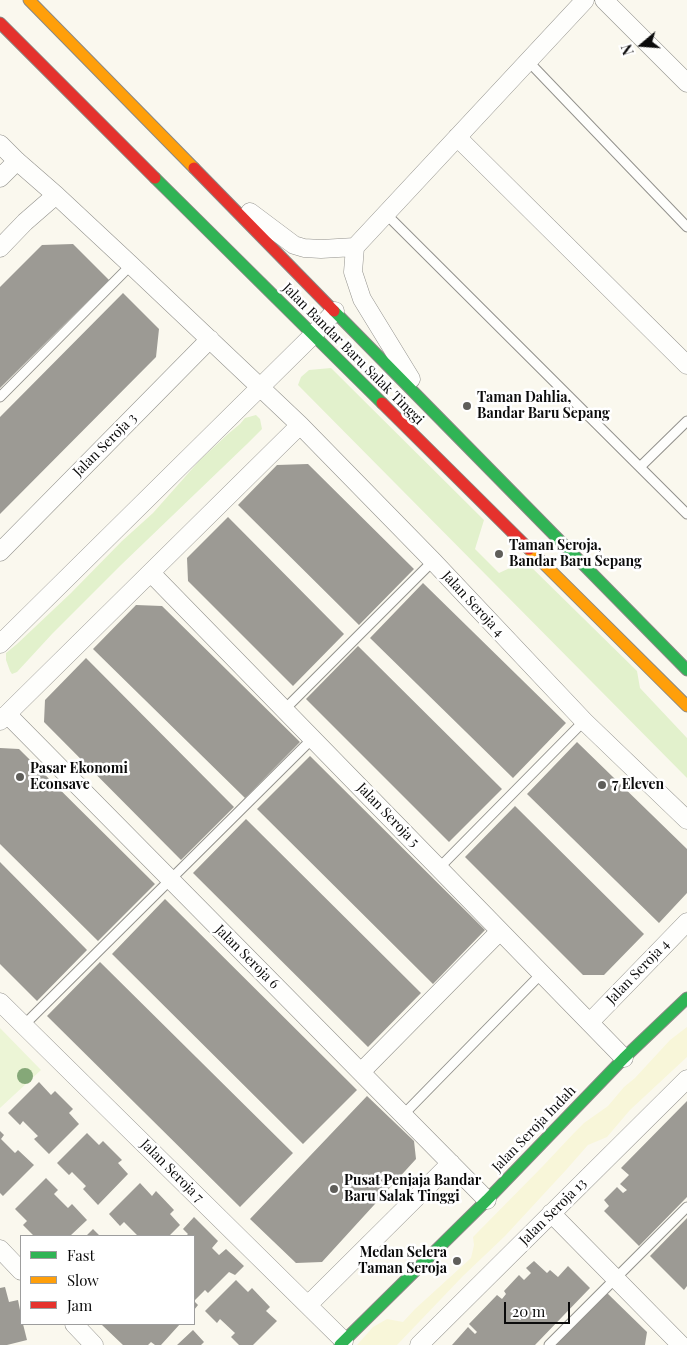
<!DOCTYPE html>
<style>
body{margin:0}
#map{position:relative;width:687px;height:1345px;overflow:hidden;background:#faf8ee;font-family:"Playfair Display",serif}
canvas{display:block}
.legend{position:absolute;left:20px;top:1235px;width:175px;height:90px;box-sizing:border-box;background:#fff;border:1px solid #9d9d9d;margin:0;padding:6px 9px;list-style:none;font-size:15px;color:#0b0b0b}
.legend li{display:flex;align-items:center;gap:10px;height:25px}
.legend b{width:25px;border:1px solid #9d9d9d}
.north{position:absolute;left:617px;top:20px;width:50px;height:50px;-webkit-text-stroke:4px #fff;paint-order:stroke;rotate:252deg;font-size:14px;font-weight:700;line-height:20px;text-align:center;color:#0b0b0b}
.north::after{content:'';display:block;margin:auto;width:18px;height:22px;background:#0b0b0b;clip-path:polygon(50% 0,100% 100%,50% 72%,0 100%)}
.scale{position:absolute;left:504px;top:1302px;width:66px;height:22px;box-sizing:border-box;border:2px solid #0b0b0b;border-top:0;padding-left:6px;font-size:15px;line-height:18px;white-space:nowrap;color:#0b0b0b;-webkit-text-stroke:4px #fff;paint-order:stroke}
</style>
<div id="map">
<canvas width="687" height="1345"></canvas>
<ul class="legend">
<li><b style="height:6px;background:#30b455"></b>Fast</li>
<li><b style="height:6px;background:#ff9f0a"></b>Slow</li>
<li><b style="height:6px;background:#e5322d"></b>Jam</li>
</ul>
<div class="north">N</div>
<div class="scale">20 m</div>
</div>
<script>
const ctx = document.querySelector('canvas').getContext('2d');
ctx.lineJoin = 'round';
function fill(path, color) {
  ctx.fillStyle = color;
  ctx.fill(path, 'evenodd');
}
function shape(rows) {
  const path = new Path2D();
  for (const r of rows) {
    path.moveTo(r[0], r[1]);
    for (let i = 2; i < r.length; i += 2) path.lineTo(r[i], r[i + 1]);
  }
  return path;
}
function strokePath(path, color, width, dash) {
  ctx.strokeStyle = color;
  ctx.lineWidth = width;
  ctx.lineCap = dash ? 'butt' : 'round';
  ctx.setLineDash(dash || []);
  ctx.stroke(path);
}
function write(font, color, halo, rows, align = 'center') {
  ctx.font = font + ' "Playfair Display",serif';
  ctx.lineWidth = 5;
  ctx.setLineDash([]);
  ctx.textBaseline = 'middle';
  ctx.strokeStyle = halo;
  ctx.fillStyle = color;
  for (const [text, x, y, turn = 0] of rows) {
    ctx.save();
    ctx.translate(x, y);
    ctx.rotate((+turn || 0) * Math.PI / 180);
    ctx.textAlign = isNaN(turn) ? turn : align;
    if (halo) ctx.strokeText(text, 0, 0);
    ctx.fillText(text, 0, 0);
    ctx.restore();
  }
}
fill(shape([
 [687,1027,687,1057,630,1110,607,1137,588,1145,566,1170,505,1236,463,1276,397,1345,357,1345,373,1327,387,1319,403,1322,415,1309,471,1258,474,1245,473,1237,542,1167,574,1133,584,1123,608,1106,624,1087,635,1078,670,1040]
]), '#f8f6d9');
fill(shape([
 [331,368,484,520,475,549,499,573,525,561,637,671,640,688,687,738,687,778,298,385,301,377,309,370],
 [256,415,260,419,262,429,247,444,121,565,52,634,17,672,12,674,10,671,6,660,6,653,17,644,71,593,122,541,153,513,200,460,228,434,240,424,245,418]
]), '#e2f1cc');
fill(shape([
 [0,1028,41,1070,0,1108]
]), '#ecf5d6');
fill(shape([
 [73,244,109,280,0,388,0,287,42,245],
 [123,293,159,329,156,357,0,514,0,417],
 [308,464,414,569,359,625,238,505,277,465],
 [228,517,344,634,293,686,188,581,187,558],
 [423,583,566,723,513,778,370,638],
 [136,605,162,606,300,742,245,798,93,649],
 [358,646,502,789,449,842,306,699],
 [86,658,234,807,181,860,44,722,45,700],
 [577,742,687,849,687,893,659,923,527,794],
 [0,748,19,749,155,884,98,941,0,844],
 [310,756,485,930,433,984,257,809],
 [515,806,644,934,604,975,583,975,465,857],
 [246,819,421,993,368,1047,193,873],
 [0,862,87,950,37,1001,0,964],
 [165,899,357,1090,303,1144,112,954],
 [100,962,293,1153,240,1207,47,1016],
 [39,1082,51,1095,55,1091,73,1109,69,1113,79,1124,49,1154,34,1139,38,1136,23,1121,20,1125,8,1113],
 [367,1096,414,1141,416,1159,322,1262,296,1263,250,1219],
 [687,1101,687,1197,639,1246,604,1211,609,1206,604,1200,617,1187,623,1193,627,1190,620,1184,629,1175,621,1168],
 [0,1131,4,1135,1,1139,15,1153,18,1150,34,1165,3,1196,0,1193],
 [87,1133,99,1145,103,1141,122,1160,118,1163,128,1174,98,1205,83,1189,86,1186,72,1172,69,1175,57,1163],
 [46,1178,58,1190,54,1194,68,1208,72,1204,87,1220,70,1236,34,1236,23,1225,27,1221,15,1209],
 [140,1183,152,1196,156,1191,174,1210,170,1214,180,1225,169,1236,138,1236,124,1222,120,1226,109,1214],
 [194,1217,218,1241,212,1248,219,1255,226,1249,244,1266,235,1275,229,1272,208,1293,205,1290,194,1301,198,1305,194,1310,194,1236,186,1236,188,1234,183,1229],
 [687,1218,687,1286,684,1290,650,1256],
 [93,1229,100,1236,86,1236],
 [534,1261,547,1273,550,1270,558,1277,568,1266,590,1288,535,1345,452,1345,468,1327,475,1334,477,1332,469,1324,497,1295,502,1299,506,1294,504,1291,519,1275,524,1280,531,1273,526,1268],
 [236,1280,248,1292,252,1288,270,1307,266,1311,277,1321,253,1345,239,1345,231,1337,235,1333,220,1319,217,1323,205,1311],
 [5,1287,9,1302,18,1300,21,1315,21,1324,23,1324,27,1340,7,1345,0,1345,0,1288],
 [606,1292,647,1332,645,1345,554,1345],
 [103,1324,180,1324,161,1345,155,1345,151,1342,148,1345,123,1345,102,1325],
 [193,1330,204,1342,201,1345,177,1345]
]), '#9c9a94');
const lane = shape([
 [528,61,687,227],
 [386,214,687,514],
 [0,397,131,265],
 [640,467,687,421],
 [284,710,433,561],
 [439,868,584,721],
 [24,1025,312,739],
 [403,1115,542,973],
 [549,1345,687,1207]
]);
const street = shape([
 [604,0,687,83],
 [457,137,687,365],
 [0,144,17,161,56,195,131,265,300,425,433,561,584,721,687,820],
 [0,178,17,161],
 [250,212,294,245,304,248,321,249,355,247],
 [0,248,25,222,56,195],
 [411,379,362,299,353,272,355,247,585,0],
 [0,552,210,339],
 [151,573,624,1058],
 [0,644,313,335,335,311],
 [7,714,487,1200],
 [0,721,300,425],
 [0,1002,344,1341],
 [590,1022,687,922],
 [361,1072,500,931],
 [551,1213,681,1345],
 [0,1249,21,1271],
 [308,1305,451,1163],
 [74,1324,94,1345],
 [419,1345,687,1079]
]);
const fast = shape([
 [155,178,382,403],
 [334,311,687,670],
 [340,1345,487,1200,624,1058,687,998]
]);
const slow = shape([
 [29,0,194,168],
 [529,549,687,706]
]);
const jam = shape([
 [0,23,155,178],
 [194,168,334,311],
 [382,403,529,549]
]);
strokePath(lane, '#93928d', 11);
strokePath(street, '#93928d', 19);
strokePath(fast, '#898884', 13);
strokePath(slow, '#898884', 13);
strokePath(jam, '#898884', 13);
strokePath(lane, '#fefefc', 9);
strokePath(street, '#fefefc', 18);
strokePath(fast, '#30b455', 11);
strokePath(slow, '#ff9f0a', 11);
strokePath(jam, '#e5322d', 11);
ctx.fillStyle = '#85a878';
for (const [x, y] of [
 [25,1076]
]) {
  ctx.beginPath();
  ctx.arc(x, y, 8, 0, 2 * Math.PI);
  ctx.fill();
}
for (const [x, y, r, color] of [
 [467,406,5,"#5f5e5a"],
 [499,554,5,"#5f5e5a"],
 [20,777,5,"#5f5e5a"],
 [602,785,5,"#5f5e5a"],
 [334,1189,5,"#5f5e5a"],
 [457,1261,5,"#5f5e5a"]
]) {
  const dot = new Path2D();
  dot.arc(x, y, r, 0, 2 * Math.PI);
  ctx.fillStyle = color;
  ctx.fill(dot);
  strokePath(dot, '#fff', 2);
}
write('14px', '#0b0b0b', '#fff', [
 ["Jalan Bandar Baru Salak Tinggi",353,354,45],
 ["Jalan Seroja 3",105,445,-45],
 ["Jalan Seroja 4",473,604,47],
 ["Jalan Seroja 5",388,815,46],
 ["Jalan Seroja 6",247,957,45],
 ["Jalan Seroja 4",638,972,-46],
 ["Jalan Seroja Indah",534,1129,-46],
 ["Jalan Seroja 7",172,1171,45],
 ["Jalan Seroja 13",553,1212,-45]
]);
write('bold 14px', '#0b0b0b', '#fff', [
 ["Taman Dahlia,",477,398],
 ["Bandar Baru Sepang",477,414],
 ["Taman Seroja,",509,546],
 ["Bandar Baru Sepang",509,562],
 ["Pasar Ekonomi",30,769],
 ["Econsave",30,785],
 ["7 Eleven",612,785],
 ["Pusat Penjaja Bandar",344,1181],
 ["Baru Salak Tinggi",344,1197],
 ["Medan Selera",447,1253,"right"],
 ["Taman Seroja",447,1269,"right"]
], 'left');
</script>
